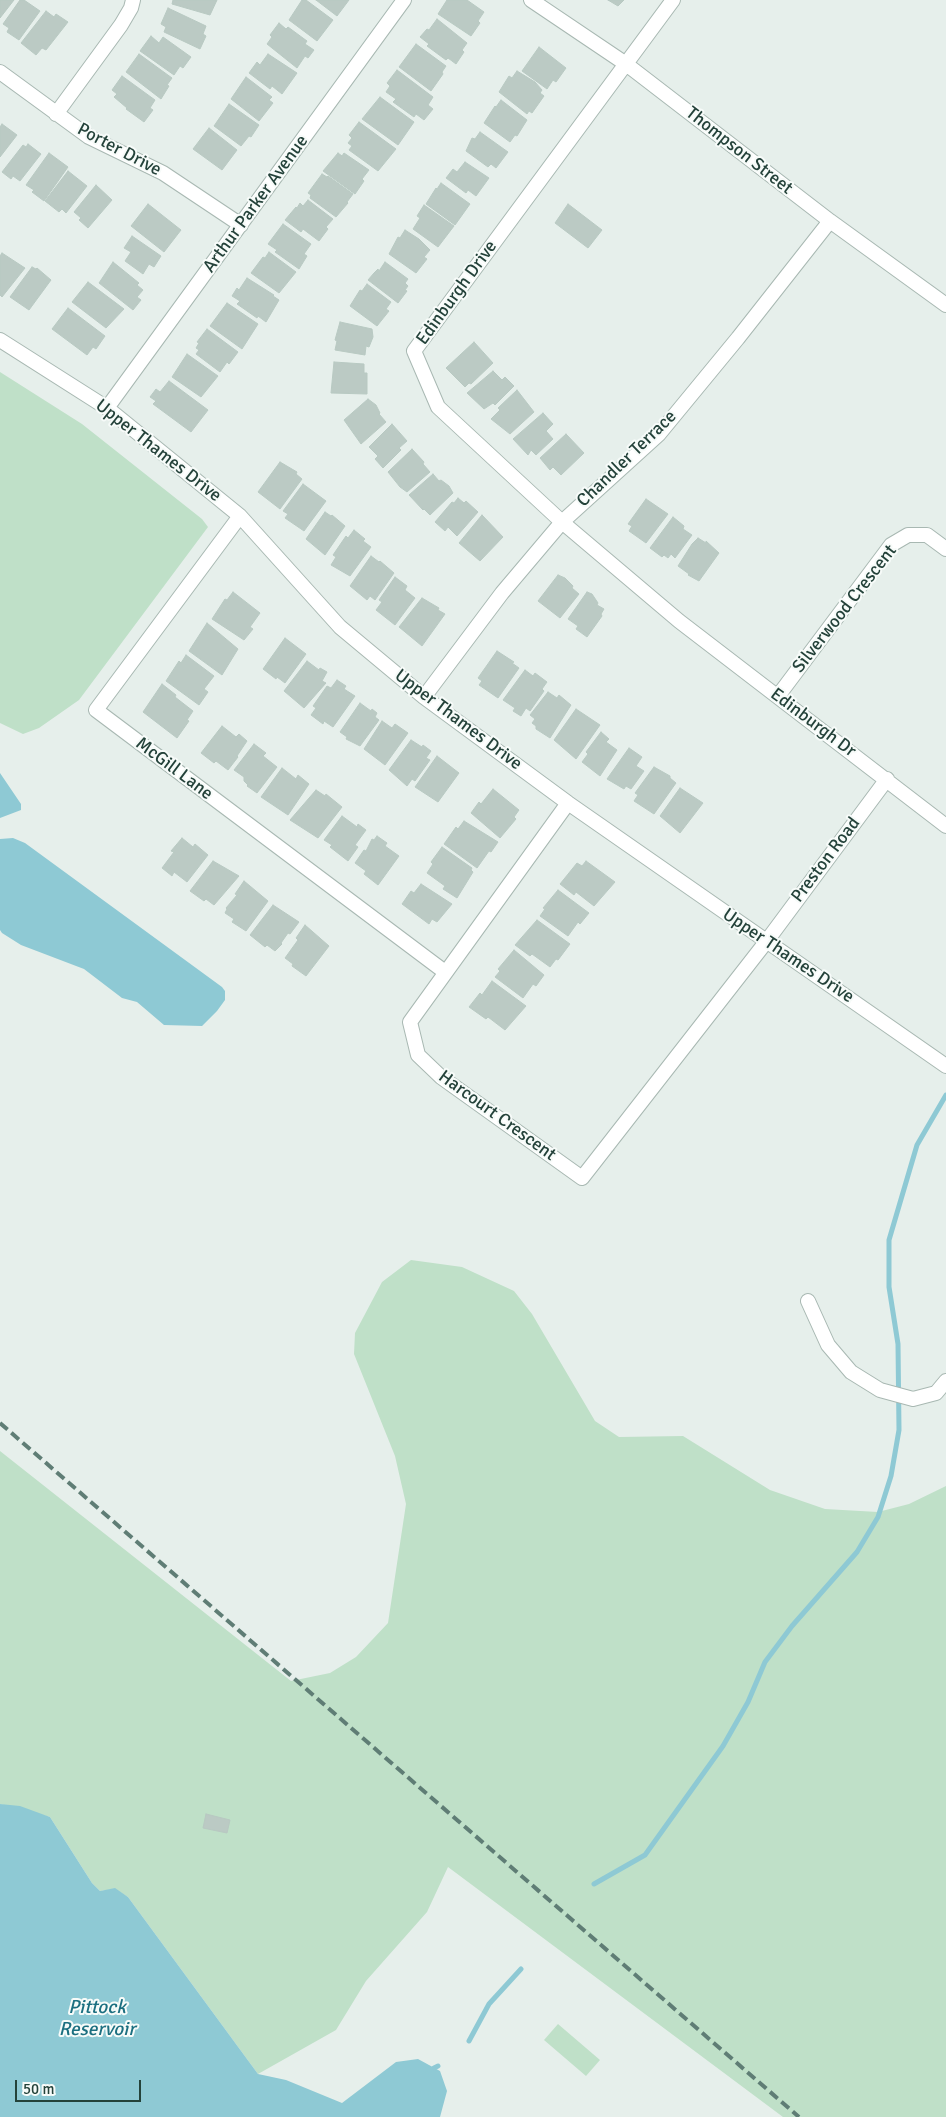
<!DOCTYPE html>
<style>
body{margin:0}
#map{position:relative;width:946px;height:2117px;overflow:hidden;background:#e6efeb;font-family:Signika,sans-serif}
canvas{display:block}
.scale{position:absolute;left:15px;top:2080px;width:126px;height:22px;box-sizing:border-box;border:2px solid #24423a;border-top:0;padding-left:6px;font-size:15px;line-height:18px;white-space:nowrap;color:#24423a;-webkit-text-stroke:4px #f7fbf9;paint-order:stroke}
</style>
<div id="map">
<canvas width="946" height="2117"></canvas>
<div class="scale">50 m</div>
</div>
<script>
const ctx = document.querySelector('canvas').getContext('2d');
ctx.lineJoin = 'round';
function fill(path, color) {
  ctx.fillStyle = color;
  ctx.fill(path, 'evenodd');
}
function shape(rows) {
  const path = new Path2D();
  for (const r of rows) {
    path.moveTo(r[0], r[1]);
    for (let i = 2; i < r.length; i += 2) path.lineTo(r[i], r[i + 1]);
  }
  return path;
}
function strokePath(path, color, width, dash) {
  ctx.strokeStyle = color;
  ctx.lineWidth = width;
  ctx.lineCap = dash ? 'butt' : 'round';
  ctx.setLineDash(dash || []);
  ctx.stroke(path);
}
function write(font, color, halo, rows, align = 'center') {
  ctx.font = font + ' Signika,sans-serif';
  ctx.lineWidth = 4;
  ctx.setLineDash([]);
  ctx.textBaseline = 'middle';
  ctx.strokeStyle = halo;
  ctx.fillStyle = color;
  for (const [text, x, y, turn = 0] of rows) {
    ctx.save();
    ctx.translate(x, y);
    ctx.rotate((+turn || 0) * Math.PI / 180);
    ctx.textAlign = isNaN(turn) ? turn : align;
    if (halo) ctx.strokeText(text, 0, 0);
    ctx.fillText(text, 0, 0);
    ctx.restore();
  }
}
fill(shape([
 [0,372,82,424,202,519,208,527,79,700,39,728,23,734,0,723],
 [411,1260,462,1267,514,1291,532,1314,595,1421,619,1437,683,1436,770,1490,825,1509,878,1512,909,1504,946,1486,946,2117,783,2117,448,1867,427,1912,366,1981,336,2030,258,2074,128,1897,115,1889,100,1891,92,1883,50,1817,0,1804,0,1451,291,1681,330,1673,356,1657,388,1623,406,1504,395,1456,354,1354,355,1333,382,1282],
 [558,2024,600,2060,586,2076,544,2040]
]), '#bfe0c8');
fill(shape([
 [0,773,21,804,21,810,0,818],
 [13,838,25,843,222,987,225,991,225,1000,217,1011,202,1026,164,1025,137,1002,122,998,84,969,21,945,2,933,0,930,0,839],
 [0,1804,20,1806,50,1817,92,1883,100,1891,115,1888,128,1897,258,2074,286,2080,342,2103,396,2062,418,2059,440,2071,447,2091,440,2117,0,2117]
]), '#8ec9d4');
strokePath(shape([
 [594,1884,645,1855,723,1746,748,1702,765,1662,792,1626,857,1552,878,1517,891,1476,899,1430,898,1344,889,1287,889,1240,917,1145,946,1095],
 [469,2041,489,2004,521,1969],
 [434,2068,438,2066]
]), '#8ec9d4', 5);
const building = shape([
 [0,0,14,0,0,18,0,0],
 [20,0,24,0,40,11,19,40,7,32,9,28,3,24,20,0],
 [173,0,217,0,210,15,172,4,173,0],
 [302,0,306,0,333,20,317,41,289,20,302,0],
 [316,0,349,0,337,16,316,0],
 [447,0,467,0,484,12,478,21,480,23,471,36,438,14,447,0],
 [608,0,624,0,618,6,608,0],
 [168,8,206,26,203,34,206,36,200,49,164,32,166,27,161,24,168,8],
 [46,11,54,17,56,14,68,22,46,50,42,48,36,55,21,43,46,11],
 [437,19,467,43,462,50,464,52,456,64,448,58,446,60,427,46,429,44,420,37,427,29,429,30,437,19],
 [279,23,286,29,288,27,307,41,305,44,314,50,308,58,305,56,297,68,267,44,272,37,270,35,279,23],
 [151,36,159,43,163,37,191,57,183,68,180,66,174,75,140,51,151,36],
 [416,44,446,66,442,72,443,74,431,91,399,67,416,44],
 [539,47,566,68,556,82,553,80,547,89,522,71,539,47],
 [139,54,172,78,167,85,169,86,161,99,126,72,139,54],
 [268,54,297,73,282,94,272,86,270,89,249,73,257,62,260,65,268,54],
 [397,70,433,97,428,105,433,109,424,120,416,114,414,117,393,102,396,99,386,92,390,86,387,83,397,70],
 [517,71,535,82,542,90,540,93,544,96,532,113,529,111,527,114,499,92,509,76,512,78,517,71],
 [122,76,155,100,150,108,153,110,144,122,126,109,127,108,114,97,117,94,112,90,122,76],
 [246,77,272,97,269,100,273,103,259,121,231,99,246,77],
 [380,97,414,122,398,145,362,119,380,97],
 [501,100,527,120,517,136,515,135,510,142,484,123,495,106,496,107,501,100],
 [229,104,259,125,251,137,249,136,241,146,214,126,229,104],
 [359,122,396,149,378,171,349,150,352,146,348,143,352,138,349,135,359,122],
 [2,124,17,135,0,157,0,127,2,124],
 [209,128,237,150,222,170,193,149,209,128],
 [480,132,508,152,496,168,491,164,488,167,466,151,472,138,475,139,480,132],
 [28,144,41,154,20,181,13,176,11,179,2,172,23,145,26,147,28,144],
 [49,153,68,167,44,201,32,192,34,190,26,185,49,153],
 [338,153,342,156,344,153,369,170,362,179,364,181,355,194,323,171,338,153],
 [465,162,489,178,476,196,468,190,466,193,446,178,453,169,457,172,465,162],
 [68,171,87,186,66,213,62,209,59,212,45,201,68,171],
 [322,174,327,177,328,176,353,194,347,202,348,203,336,217,310,198,311,195,308,193,322,174],
 [441,183,470,204,455,225,426,204,436,188,437,189,441,183],
 [96,185,112,200,88,228,79,220,81,218,74,212,96,185],
 [308,200,333,219,326,227,328,229,319,241,303,229,301,232,285,220,296,207,297,208,300,203,303,206,308,200],
 [148,204,181,230,164,252,131,226,148,204],
 [568,204,602,230,588,248,555,223,568,204],
 [424,205,454,226,438,247,413,229,420,218,417,216,424,205],
 [283,224,311,244,304,254,307,256,299,269,275,252,277,250,268,244,283,224],
 [405,230,419,239,430,250,424,257,427,259,416,273,389,254,398,237,400,238,405,230],
 [132,236,161,256,154,267,149,264,143,274,125,261,131,252,124,248,132,236],
 [269,252,296,272,279,293,251,273,263,257,265,258,269,252],
 [2,253,25,268,2,297,0,295,0,256,2,253],
 [113,262,139,283,137,285,143,290,137,297,141,300,133,310,99,283,113,262],
 [385,262,408,279,405,283,408,286,405,290,407,291,398,303,368,280,374,273,378,269,379,271,385,262],
 [32,267,36,269,37,268,51,280,29,310,10,297,32,267],
 [247,278,274,295,273,296,279,300,266,322,258,316,257,318,237,304,240,301,232,296,237,288,239,290,247,278],
 [88,282,124,309,106,328,72,302,88,282],
 [367,284,391,302,386,309,389,311,377,326,350,306,360,290,362,291,367,284],
 [227,303,258,324,242,349,210,326,227,303],
 [68,308,105,336,96,349,93,347,87,355,52,329,68,308],
 [340,322,372,329,373,337,369,347,366,346,365,355,335,350,337,341,335,340,340,322],
 [207,329,238,352,229,364,227,362,220,372,196,354,199,350,196,348,199,343,197,342,207,329],
 [474,342,493,363,471,384,469,383,465,387,446,368,474,342],
 [187,354,218,376,201,397,172,377,187,354],
 [334,362,364,364,364,373,367,373,367,394,331,393,334,362],
 [493,371,502,380,505,377,514,386,495,405,493,403,484,409,467,393,493,371],
 [169,381,208,410,191,432,153,404,156,401,150,397,156,389,160,392,169,381],
 [517,390,534,412,510,434,491,419,500,410,498,408,517,390],
 [368,399,376,405,380,413,379,414,386,422,361,444,344,420,368,399],
 [543,413,553,424,546,431,553,439,536,455,531,450,528,455,513,439,543,413],
 [392,424,407,441,399,448,401,450,383,468,375,459,378,456,369,447,392,424],
 [566,434,584,453,561,475,553,467,550,470,540,458,566,434],
 [412,449,424,462,423,464,430,472,407,492,400,487,388,472,412,449],
 [280,462,297,472,296,474,302,479,280,509,258,492,280,462],
 [433,474,439,481,441,480,449,486,453,493,430,515,424,509,423,510,409,495,433,474],
 [303,484,326,501,304,531,285,518,288,514,283,511,303,484],
 [458,498,464,503,466,501,478,512,457,536,448,527,445,531,435,522,452,502,454,503,458,498],
 [646,499,668,514,646,543,629,531,632,526,628,524,646,499],
 [325,512,331,516,332,515,345,526,325,555,306,539,325,512],
 [482,515,503,537,480,561,459,543,482,515],
 [673,517,684,526,683,529,692,535,675,558,671,554,668,558,664,555,662,557,650,548,673,517],
 [354,530,365,539,363,541,371,547,350,576,331,565,336,557,333,555,346,536,348,538,354,530],
 [698,538,706,543,706,541,719,553,699,581,688,575,689,574,678,566,692,544,698,538],
 [371,556,379,562,380,561,394,573,375,600,370,596,367,600,350,586,371,556],
 [558,575,565,578,573,586,572,588,579,594,560,618,538,601,558,575],
 [395,577,407,586,405,590,415,598,395,625,376,610,382,602,379,600,395,577],
 [233,592,260,613,250,627,253,629,244,640,212,619,225,599,227,600,233,592],
 [587,592,592,594,598,603,597,605,604,609,601,614,602,616,587,637,576,629,578,626,568,619,587,592],
 [422,598,439,608,438,610,445,614,422,646,399,627,422,598],
 [207,623,238,649,222,675,189,651,207,623],
 [285,638,306,654,285,683,277,677,276,679,263,669,285,638],
 [497,651,514,662,512,663,519,668,498,698,479,685,482,681,478,678,497,651],
 [186,655,214,676,204,689,208,692,199,705,166,681,179,661,181,663,186,655],
 [307,661,319,670,320,668,327,672,322,681,326,683,304,708,284,691,307,661],
 [525,670,533,676,535,673,547,682,542,689,544,691,530,711,526,708,521,716,513,711,515,708,503,700,525,670],
 [337,680,346,686,344,689,355,696,333,727,324,721,323,724,311,715,316,708,313,706,327,686,331,688,337,680],
 [162,684,176,695,175,697,193,711,187,720,189,721,177,738,143,712,162,684],
 [548,692,557,698,559,695,571,705,550,738,536,729,536,726,532,723,535,719,530,715,548,692],
 [360,703,371,711,372,709,377,713,375,717,379,720,360,746,346,739,347,737,340,732,360,703],
 [576,709,600,725,576,759,554,740,576,709],
 [382,721,392,728,395,724,408,733,385,765,364,749,382,721],
 [222,726,236,737,239,734,247,741,237,756,238,757,228,770,216,761,214,763,201,753,222,726],
 [601,732,609,739,606,742,617,750,600,776,582,762,588,754,586,752,601,732],
 [411,740,422,747,423,745,431,751,426,758,430,760,415,781,412,779,407,786,389,770,411,740],
 [254,744,266,753,263,756,277,767,257,793,247,786,248,785,244,781,244,777,234,770,254,744],
 [629,748,642,757,636,766,644,771,631,789,626,786,624,789,607,779,629,748],
 [437,756,459,773,438,802,415,787,437,756],
 [654,767,670,776,670,778,676,783,654,814,634,801,638,795,635,793,654,767],
 [282,768,296,779,298,775,309,784,288,815,261,797,282,768],
 [680,788,703,803,680,833,660,816,680,788],
 [493,789,519,810,514,817,516,819,500,838,471,813,479,802,481,804,493,789],
 [316,790,325,796,326,794,342,807,318,838,290,820,316,790],
 [342,816,357,827,358,824,366,830,355,845,358,847,348,861,330,847,332,845,324,840,342,816],
 [464,821,498,842,491,852,489,851,477,868,444,844,456,827,458,829,464,821],
 [377,836,387,843,385,846,399,856,378,885,364,874,366,871,355,863,364,850,366,851,372,839,374,840,377,836],
 [182,838,193,847,195,844,208,855,187,882,174,872,172,876,162,868,174,852,171,851,182,838],
 [442,847,472,868,471,870,473,872,457,898,443,889,445,886,427,873,433,864,431,862,442,847],
 [213,861,239,876,214,905,206,899,204,901,190,891,213,861],
 [586,861,615,882,594,906,576,892,574,895,560,884,577,863,582,866,586,861],
 [244,881,268,901,246,931,232,922,234,919,225,913,227,909,226,908,237,895,235,894,244,881],
 [421,884,452,904,437,922,432,919,429,924,402,904,411,891,414,893,421,884],
 [558,890,589,913,580,924,578,922,568,936,540,916,545,909,543,908,558,890],
 [273,905,299,922,290,934,288,933,281,943,282,944,275,951,267,945,265,947,250,935,273,905],
 [537,920,570,944,558,960,556,959,550,967,532,954,530,956,515,945,537,920],
 [305,925,329,946,306,976,292,966,293,964,285,958,298,940,296,938,305,925],
 [514,950,544,975,536,986,533,984,523,998,495,977,500,971,498,969,514,950],
 [492,981,526,1006,505,1030,488,1017,486,1019,469,1007,480,993,482,995,492,981],
 [206,1814,230,1820,227,1833,203,1828,206,1814]
]);
fill(building, '#bbcac4');
strokePath(building, '#b8c9c2', 1);
const street = shape([
 [531,0,626,64,830,221,946,305],
 [673,0,414,351,438,407,562,522,679,621,946,826],
 [0,72,89,137,163,173,241,225],
 [56,114,121,25,131,8,133,0],
 [0,340,107,408,240,516,340,627,424,697,568,803,946,1066],
 [107,408,404,0],
 [240,516,96,710,445,972],
 [778,696,891,545,908,535,927,535,946,549],
 [424,697,502,593,562,522,659,434,738,338,830,221],
 [568,803,410,1022,418,1055,441,1077,582,1178,766,942,887,779],
 [808,1301,828,1345,851,1372,880,1390,913,1399,936,1393,946,1381]
]);
strokePath(street, '#a8b8b2', 16);
strokePath(street, '#fff', 14);
strokePath(shape([
 [0,1423,799,2117]
]), '#5f7d75', 4, [10, 5]);
write('18px', '#24423a', '#f7fbf9', [
 ["Porter Drive",119,150,28],
 ["Thompson Street",739,151,38],
 ["Arthur Parker Avenue",256,204,-54],
 ["Edinburgh Drive",457,293,-54],
 ["Upper Thames Drive",158,451,38],
 ["Chandler Terrace",627,459,-44],
 ["Silverwood Crescent",845,609,-52],
 ["Upper Thames Drive",458,720,37],
 ["Edinburgh Dr",813,723,37],
 ["McGill Lane",174,769,37],
 ["Preston Road",826,860,-53],
 ["Upper Thames Drive",788,956,34],
 ["Harcourt Crescent",497,1116,36]
]);
write('italic 19px', '#1c6f80', '#f7fbf9', [
 ["Pittock",97,2008],
 ["Reservoir",97,2030]
]);
</script>
